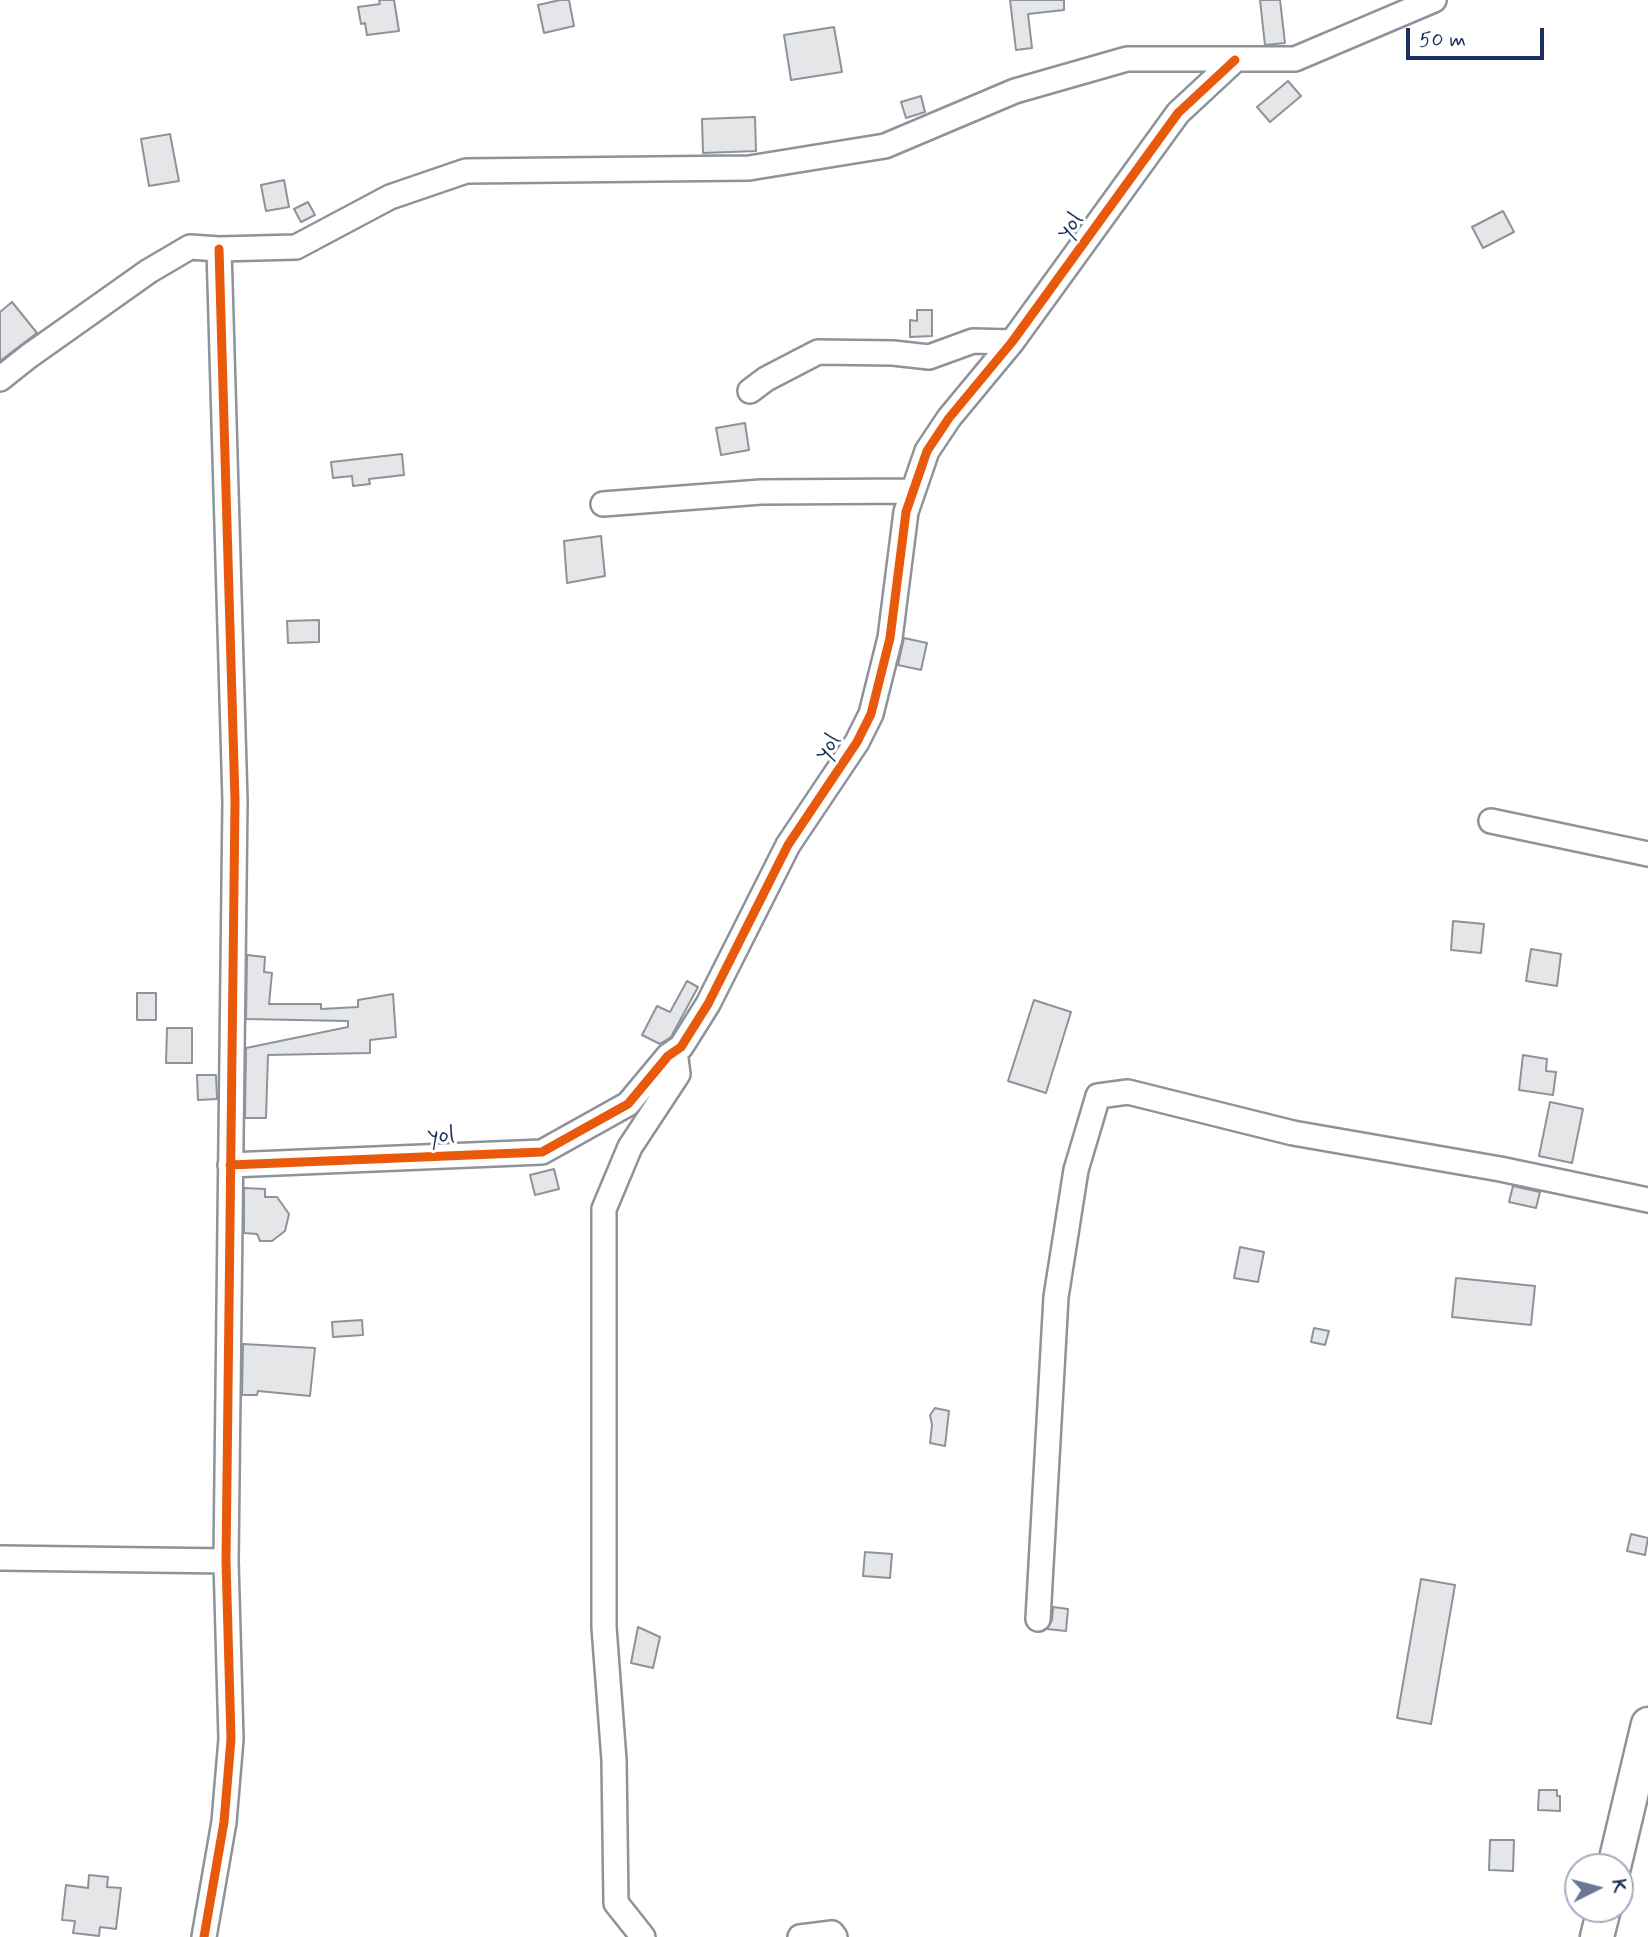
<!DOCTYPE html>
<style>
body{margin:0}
#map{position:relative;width:1648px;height:1937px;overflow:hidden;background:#fff;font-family:Mynerve,sans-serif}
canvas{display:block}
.north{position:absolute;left:1564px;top:1853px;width:70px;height:70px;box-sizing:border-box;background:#fff;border:2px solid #a4acbf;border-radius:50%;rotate:84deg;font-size:19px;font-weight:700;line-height:28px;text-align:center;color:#1b2f5e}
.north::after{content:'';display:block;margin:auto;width:24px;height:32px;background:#6b7896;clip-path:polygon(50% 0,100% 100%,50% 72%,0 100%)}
.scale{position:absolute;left:1406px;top:28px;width:138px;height:32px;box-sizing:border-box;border:4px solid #1b2f5e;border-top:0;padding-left:9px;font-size:21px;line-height:24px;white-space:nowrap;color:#1b2f5e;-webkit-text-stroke:5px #fff;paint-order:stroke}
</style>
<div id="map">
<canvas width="1648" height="1937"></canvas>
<div class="north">K</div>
<div class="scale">50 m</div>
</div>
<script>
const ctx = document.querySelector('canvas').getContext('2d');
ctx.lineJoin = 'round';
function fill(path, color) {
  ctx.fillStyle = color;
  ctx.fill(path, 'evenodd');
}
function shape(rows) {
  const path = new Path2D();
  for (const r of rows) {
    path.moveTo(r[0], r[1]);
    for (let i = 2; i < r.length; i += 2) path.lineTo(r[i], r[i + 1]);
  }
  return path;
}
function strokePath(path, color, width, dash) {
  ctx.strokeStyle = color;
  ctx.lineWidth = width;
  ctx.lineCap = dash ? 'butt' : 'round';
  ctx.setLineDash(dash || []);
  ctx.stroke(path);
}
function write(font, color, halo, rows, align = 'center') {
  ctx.font = font + ' Mynerve,sans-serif';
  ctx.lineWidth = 6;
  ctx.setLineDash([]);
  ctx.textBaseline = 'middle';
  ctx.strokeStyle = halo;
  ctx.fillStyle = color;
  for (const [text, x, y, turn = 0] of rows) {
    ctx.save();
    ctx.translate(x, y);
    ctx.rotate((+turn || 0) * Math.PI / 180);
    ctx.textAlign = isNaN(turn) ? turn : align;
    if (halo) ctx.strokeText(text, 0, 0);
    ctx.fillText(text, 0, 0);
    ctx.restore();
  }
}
const building = shape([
 [379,0,394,0,399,31,367,35,365,23,361,24,358,7,380,4,379,0],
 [560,0,569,0,574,26,544,33,538,5,560,0],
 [1010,0,1064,0,1064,10,1028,14,1032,48,1016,50,1010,0],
 [1260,0,1280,0,1285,43,1265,45,1260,0],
 [834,27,842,72,791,80,784,35,834,27],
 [1288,81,1301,96,1270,122,1257,107,1288,81],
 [921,96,925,112,906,118,901,102,921,96],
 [755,117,756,151,703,153,702,119,755,117],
 [170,134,179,181,149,186,141,139,170,134],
 [284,180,289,207,266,211,261,185,284,180],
 [308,202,315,215,301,222,294,209,308,202],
 [1503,211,1514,232,1483,248,1472,227,1503,211],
 [12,302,37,333,0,361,0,312,12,302],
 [917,310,932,310,932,336,910,337,910,320,917,321,917,310],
 [745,423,749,450,721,455,716,428,745,423],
 [402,454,404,475,369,479,370,484,353,486,352,476,333,478,331,462,402,454],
 [601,536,605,576,567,583,564,541,601,536],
 [319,620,319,642,288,643,287,621,319,620],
 [904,638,927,643,921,670,898,665,904,638],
 [1453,921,1484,924,1481,953,1451,950,1453,921],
 [1531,949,1561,954,1557,986,1526,981,1531,949],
 [247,955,265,957,264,972,272,973,269,1004,321,1004,321,1009,358,1007,358,1000,393,994,396,1037,370,1040,370,1053,268,1055,266,1118,245,1118,246,1048,348,1027,348,1021,246,1019,247,955],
 [687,981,698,987,671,1037,660,1044,642,1035,657,1006,670,1012,687,981],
 [137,993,156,993,156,1020,137,1020,137,993],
 [1034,1000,1071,1012,1046,1093,1008,1081,1034,1000],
 [167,1028,192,1028,192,1063,166,1063,167,1028],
 [1523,1055,1547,1059,1546,1071,1556,1072,1553,1095,1519,1090,1523,1055],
 [197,1075,216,1075,217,1099,198,1100,197,1075],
 [1550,1102,1583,1109,1572,1163,1539,1156,1550,1102],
 [554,1169,559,1189,535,1195,530,1175,554,1169],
 [1513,1186,1540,1192,1536,1208,1509,1202,1513,1186],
 [244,1188,265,1189,265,1197,277,1197,289,1214,285,1231,272,1241,260,1241,257,1234,244,1233,244,1188],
 [1240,1247,1264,1252,1258,1282,1234,1278,1240,1247],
 [1456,1278,1535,1286,1531,1325,1452,1317,1456,1278],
 [362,1320,363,1335,333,1337,332,1322,362,1320],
 [1314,1328,1329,1331,1325,1345,1311,1342,1314,1328],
 [243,1344,315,1348,310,1396,258,1391,257,1395,242,1395,243,1344],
 [935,1408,949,1411,945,1446,930,1443,932,1425,930,1415,935,1408],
 [1631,1534,1648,1538,1645,1555,1627,1551,1631,1534],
 [865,1552,892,1554,890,1578,863,1576,865,1552],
 [1421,1579,1455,1585,1431,1724,1397,1718,1421,1579],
 [1053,1607,1068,1609,1066,1631,1047,1629,1052,1620,1053,1607],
 [638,1627,660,1637,653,1668,631,1663,638,1627],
 [1539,1790,1557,1790,1557,1796,1560,1796,1560,1811,1538,1810,1539,1790],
 [1490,1840,1514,1840,1513,1871,1489,1870,1490,1840],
 [89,1875,108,1877,107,1887,121,1888,116,1929,100,1927,99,1936,73,1933,75,1921,62,1920,66,1885,88,1888,89,1875]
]);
fill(building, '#e5e6e8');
strokePath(building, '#8e929a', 2);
const minor = shape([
 [0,379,29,356,149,271,190,247,219,249,296,247,390,197,466,171,749,168,885,146,1015,91,1127,59,1295,59,1434,0],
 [750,391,766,379,818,352,893,353,929,357,973,341,1012,342],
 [603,504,761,492,913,491],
 [1491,821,1648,854],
 [230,1165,542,1152,628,1104,668,1056,681,1047,708,1004,788,845,857,742,871,714,890,638,906,512,927,451,949,418,1012,342,1178,113,1235,60],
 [0,1558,226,1561],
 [1038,1619,1056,1297,1076,1170,1098,1096,1128,1092,1293,1133,1500,1169,1648,1200],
 [204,1937,224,1822,231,1739,226,1561,235,801,219,249],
 [643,1937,616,1903,614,1760,604,1627,604,1209,630,1147,678,1074,675,1051],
 [800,1937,832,1933,835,1937]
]);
const secondary = shape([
 [1614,1867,1648,1724],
 [1597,1937,1604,1909]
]);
strokePath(minor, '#8e929a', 28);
strokePath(secondary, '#8e929a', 37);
strokePath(minor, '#fff', 23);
strokePath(secondary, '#fff', 32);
strokePath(shape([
 [230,1165,542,1152,628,1104,668,1056,681,1047,708,1004,788,845,857,742,871,714,890,638,906,512,927,451,949,418,1012,342,1178,113,1235,60],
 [204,1937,224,1822,231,1739,226,1561,235,801,219,249]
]), '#e8590c', 9);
write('24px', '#1b2f5e', '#fff', [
 ["yol",1071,227,-54],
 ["yol",829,748,-57],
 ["yol",441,1137,-2]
]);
</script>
